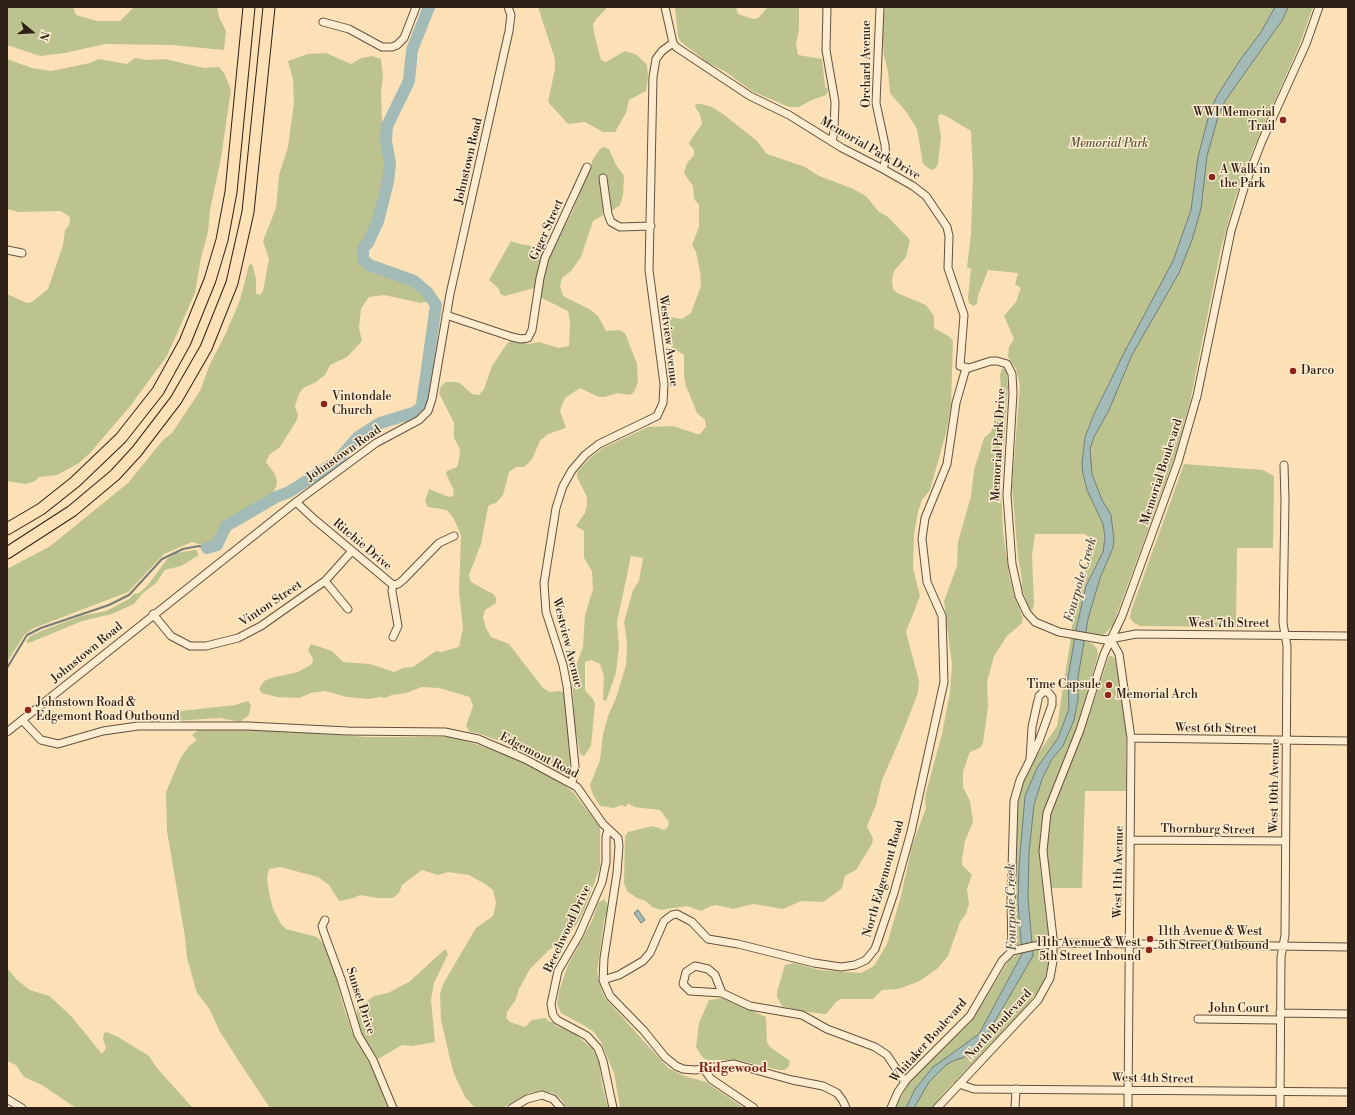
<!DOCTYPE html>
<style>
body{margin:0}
#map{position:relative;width:1355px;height:1115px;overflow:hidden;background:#fce1b6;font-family:"Libre Bodoni",serif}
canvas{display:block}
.frame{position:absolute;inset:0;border:8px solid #2f2117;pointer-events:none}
.north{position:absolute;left:12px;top:12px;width:40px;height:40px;-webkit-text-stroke:3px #fdecd0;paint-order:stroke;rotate:108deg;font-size:11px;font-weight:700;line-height:16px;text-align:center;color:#2f2117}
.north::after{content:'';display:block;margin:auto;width:14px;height:18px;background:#2f2117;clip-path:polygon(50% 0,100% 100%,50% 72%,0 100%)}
</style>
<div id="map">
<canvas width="1355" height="1115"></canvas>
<div class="frame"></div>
<div class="north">N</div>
</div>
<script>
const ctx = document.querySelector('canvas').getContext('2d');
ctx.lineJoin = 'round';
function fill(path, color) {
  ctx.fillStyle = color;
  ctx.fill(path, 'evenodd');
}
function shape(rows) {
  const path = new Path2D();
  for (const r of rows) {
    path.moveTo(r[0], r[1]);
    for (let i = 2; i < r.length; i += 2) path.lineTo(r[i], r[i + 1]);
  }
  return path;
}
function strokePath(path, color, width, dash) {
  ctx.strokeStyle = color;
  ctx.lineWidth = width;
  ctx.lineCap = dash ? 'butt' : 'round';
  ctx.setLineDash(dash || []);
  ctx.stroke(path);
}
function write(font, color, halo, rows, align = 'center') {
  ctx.font = font + ' "Libre Bodoni",serif';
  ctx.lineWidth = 3;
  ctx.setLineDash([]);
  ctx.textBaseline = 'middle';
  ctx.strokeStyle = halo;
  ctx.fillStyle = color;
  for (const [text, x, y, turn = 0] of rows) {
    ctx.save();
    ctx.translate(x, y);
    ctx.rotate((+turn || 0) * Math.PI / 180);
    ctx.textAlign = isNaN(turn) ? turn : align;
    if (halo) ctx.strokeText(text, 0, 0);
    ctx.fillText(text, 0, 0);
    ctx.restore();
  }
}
fill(shape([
 [7,7,73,7,76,15,97,21,120,21,134,7,217,7,219,17,226,31,224,50,171,45,105,44,65,53,40,56,7,45],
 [538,7,608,7,597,18,593,24,594,33,601,60,606,62,625,51,637,55,647,65,648,78,646,91,629,100,626,113,615,132,603,132,585,122,568,124,548,102,555,69,555,59],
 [675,7,736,7,738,14,753,19,758,18,768,7,799,7,799,29,796,44,798,55,822,59,825,86,828,90,826,95,812,100,799,107,789,107,752,91,726,72,708,63,680,41,678,36],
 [885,7,1313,7,1299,46,1254,147,1235,198,1221,248,1190,402,1175,456,1113,625,1105,634,1099,636,1072,631,1072,622,1089,549,1090,538,1085,534,1035,534,1032,556,1034,604,1032,611,1028,605,1022,588,1021,573,1018,558,1012,486,1020,385,1016,369,1008,357,1009,347,1014,339,1004,316,1016,302,1021,288,1015,284,1018,273,988,270,978,296,977,304,973,306,969,303,968,298,971,268,967,268,971,233,973,175,971,131,944,115,939,114,938,119,941,136,938,164,936,168,931,170,923,164,917,129,907,113,890,93,888,71,884,56,882,33],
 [1138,327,1090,437,1087,458,1109,542,1092,576,1103,552,1105,537,1103,524,1082,463,1083,451,1085,437,1094,414],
 [326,53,351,64,361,58,372,56,381,59,383,78,381,91,382,122,381,133,385,154,386,181,368,239,361,247,358,258,368,270,416,285,427,297,426,302,421,303,384,295,369,297,361,309,359,328,362,341,347,357,330,365,325,375,316,382,303,388,299,394,295,406,298,415,297,420,280,447,269,455,267,460,266,462,275,474,277,481,276,487,271,496,220,527,216,539,209,547,192,542,164,554,128,592,34,628,25,634,7,662,7,569,49,547,128,483,163,440,172,433,200,391,210,364,226,333,240,300,249,265,252,264,256,279,256,293,260,295,263,291,269,259,263,241,276,208,279,175,288,147,294,103,293,80,288,61,308,54],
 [135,58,148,60,165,59,204,68,219,67,224,73,231,90,221,158,210,210,208,232,201,258,195,293,167,356,131,405,90,453,79,463,57,475,39,477,35,481,25,484,7,481,7,294,27,303,32,302,48,289,63,245,65,230,69,225,70,220,70,217,61,211,18,212,7,209,7,59,32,68,51,71,90,63,98,59,127,64],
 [696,104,701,104,712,107,723,114,757,141,767,154,805,167,819,176,851,188,866,196,878,211,888,217,910,240,906,257,894,271,892,279,893,289,897,293,926,305,934,316,934,328,950,337,953,341,951,405,946,433,930,490,922,500,918,512,914,535,913,568,920,596,906,632,919,681,918,693,900,739,882,780,876,805,867,826,873,839,872,844,856,870,845,876,842,888,833,895,823,902,801,901,783,909,754,904,733,909,716,905,711,906,701,911,687,906,661,910,652,907,646,901,637,898,627,891,624,883,625,836,628,832,653,826,664,830,668,827,669,822,660,810,634,807,628,803,626,807,621,805,614,808,600,806,593,795,590,785,600,760,603,734,608,716,616,698,626,665,627,643,624,622,633,590,639,581,643,558,631,556,617,622,619,647,616,673,606,701,603,700,604,676,600,664,591,660,585,662,585,690,593,699,595,704,591,746,584,756,580,754,575,727,572,677,583,647,585,615,593,589,592,571,584,558,584,531,576,526,585,513,587,505,587,497,577,477,577,472,589,459,603,448,648,427,673,426,697,434,700,434,706,427,705,420,697,413,686,386,684,377,684,355,667,344,664,323,670,317,682,319,691,313,701,286,700,271,696,252,692,245,699,227,699,205,694,199,693,186,684,173,687,163,694,155,694,150,689,144,690,141,702,124,700,114,695,107],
 [604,147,609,149,616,165,624,176,623,195,620,205,612,211,604,208,602,216,593,221,581,257,571,271,562,278,560,286,563,296,591,310,598,316,606,331,619,330,625,333,637,364,638,382,634,392,630,395,618,393,604,397,599,397,580,388,565,398,560,411,566,428,548,434,540,441,532,459,524,467,516,467,509,472,503,495,496,503,489,505,488,507,481,544,469,575,471,582,493,594,496,598,496,603,485,610,483,617,486,628,491,637,509,644,543,688,550,692,561,691,564,693,570,759,569,768,564,773,559,772,514,746,480,734,470,732,466,726,473,706,470,697,439,688,422,687,406,693,392,695,385,698,380,697,369,699,347,697,325,691,311,693,299,698,277,697,262,693,259,689,264,681,271,678,298,672,312,664,313,659,308,650,311,644,332,651,343,662,370,664,394,672,403,668,413,667,436,651,441,652,459,647,463,628,459,592,461,535,454,519,447,510,428,507,425,501,429,489,449,497,453,496,454,490,446,474,447,471,457,467,459,460,460,449,454,438,454,423,439,393,441,386,446,382,456,382,460,383,472,394,479,395,484,389,492,366,506,345,511,340,529,344,539,342,559,348,569,346,570,322,568,311,540,297,544,274,551,253,573,210,593,159,600,149],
 [511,241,520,244,543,248,545,251,534,288,505,296,500,294,499,289,489,280],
 [1002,368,1006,370,1008,388,1001,484,1003,532,1009,575,1015,599,1023,618,1022,623,1007,636,994,656,987,682,988,707,983,743,980,748,970,752,968,757,963,772,963,787,970,801,973,822,965,841,962,860,962,865,972,875,967,889,969,904,966,914,960,922,948,956,938,968,920,981,898,989,882,990,873,999,841,999,836,1002,826,1014,824,1014,800,1011,782,1006,777,997,777,992,785,965,794,963,820,970,861,973,874,966,887,944,901,896,912,846,926,808,925,798,928,785,942,734,950,692,952,665,944,601,957,566,958,542,971,496,974,470,984,438,991,432,994,422,1001,389,1000,375],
 [1184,464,1263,470,1274,476,1273,548,1237,548,1236,627,1140,626,1134,623,1130,618,1131,611],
 [194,550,196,550,199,555,181,566,165,570,156,583,143,593,134,604,112,614,82,621,29,643,26,642,30,636,44,630,81,616,106,611,129,599,134,594,139,593,147,586,168,558,176,553],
 [1071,637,1093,644,1097,649,1098,655,1077,729,1049,798,1042,822,1039,846,1040,866,1049,934,1042,941,1018,945,1017,944,1015,901,1018,799,1025,778,1033,761,1057,726],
 [1109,656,1112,656,1115,659,1126,726,1126,791,1085,791,1082,888,1050,888,1046,849,1050,817,1088,719],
 [248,701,251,705,249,715,240,722,220,718,174,721,165,718,167,714,172,712,235,705],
 [226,729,283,731,368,737,454,737,505,754,553,777,573,792,600,827,600,867,585,908,577,924,565,939,549,950,530,969,519,989,515,1001,507,1012,506,1018,510,1022,525,1027,532,1020,545,1018,550,1022,553,1022,556,1026,572,1032,592,1048,599,1061,602,1085,608,1108,567,1108,561,1099,553,1093,543,1091,529,1093,503,1108,475,1108,465,1097,454,1074,449,1055,441,1020,440,994,443,984,476,928,493,916,496,903,493,890,485,884,469,875,448,872,438,875,422,870,402,885,399,893,393,898,377,898,360,895,354,898,339,901,329,885,318,877,280,867,269,869,267,877,269,893,273,909,281,924,286,929,317,937,326,947,334,970,344,1008,352,1032,379,1080,388,1108,270,1108,240,1063,219,1030,209,1008,197,993,187,958,185,937,167,831,166,792,181,757,189,746,197,740,192,735,198,730],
 [604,899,607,903,607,912,604,920,597,973,599,982,605,998,668,1068,682,1075,706,1082,744,1108,620,1108,614,1073,601,1042,594,1032,585,1026,561,1013,557,1004,559,991,568,965,592,921,598,903],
 [1039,949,1048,954,1048,968,1043,984,1027,1006,943,1094,932,1108,895,1108,910,1081,970,1023,1009,960,1018,954],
 [444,950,446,950,448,954,434,983,431,1000,435,1042,412,1046,402,1045,378,1059,362,1035,357,1023,357,1008,374,996,388,993,409,982],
 [7,968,17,980,30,990,49,996,55,1001,71,1016,102,1054,106,1048,103,1038,104,1033,107,1032,118,1037,149,1056,156,1067,193,1108,76,1108,42,1085,24,1077,16,1065,7,1061],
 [723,998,766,1017,767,1042,770,1047,790,1061,789,1066,785,1070,779,1070,737,1060,708,1060,703,1058,696,1047,699,1023,709,1000]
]), '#bdc38f');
const water = shape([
 [1275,7,1288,7,1283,19,1225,101,1219,114,1207,156,1201,209,1192,240,1179,273,1132,355,1109,410,1094,437,1090,449,1092,474,1102,500,1111,515,1114,540,1113,548,1100,578,1088,619,1078,677,1078,700,1074,720,1063,746,1052,759,1042,779,1034,805,1029,852,1028,898,1033,956,985,1038,963,1058,955,1060,946,1065,929,1082,914,1108,906,1108,915,1089,933,1067,979,1034,1022,954,1018,903,1019,866,1025,796,1037,768,1058,738,1069,709,1068,678,1076,630,1086,586,1103,552,1105,537,1103,524,1087,490,1083,474,1082,463,1085,437,1094,414,1125,351,1173,261,1191,210,1198,157,1210,111,1217,96,1240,60,1261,32,1275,7],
 [638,910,645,920,641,923,634,913,638,910]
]);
fill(water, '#a2bbb7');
strokePath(water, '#747d77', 1);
strokePath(shape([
 [7,668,27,635,41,628,109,605,129,595,162,559,183,549,199,546,207,548]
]), '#747d77', 2);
strokePath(shape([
 [207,548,217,545,226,526,276,497,289,492,311,478,337,461,358,437,380,423,413,413,420,409,422,404,436,305,427,292,414,281,369,265,363,259,363,248,368,243,378,221,388,182,390,163,386,141,387,126,409,81,412,50,429,7]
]), '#a2bbb7', 12);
const minor = shape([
 [665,7,673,43,676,47,750,96,789,115,842,148,883,169,913,186,926,196,947,227,949,236,948,268,964,315,960,366,969,368,991,361,997,361,1007,364,1012,374,1013,393,1007,495,1012,564,1019,596,1027,613,1035,622,1059,632,1105,640,1136,634,1348,636],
 [827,7,826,50,835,102,834,131,832,142],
 [880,7,876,103,885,145,886,158,883,169],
 [323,22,349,29,382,47,392,47,397,45,404,38,416,7],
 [603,178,608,214,611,222,620,227,651,226],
 [7,250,22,253],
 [446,315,512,337,521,339,528,338,532,330,540,278,545,258,587,167],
 [296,502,314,519,393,585],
 [325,581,348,609],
 [393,585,398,584,403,580,439,543,454,536],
 [153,614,171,636,190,646,206,646,238,638,261,626,325,581,352,551],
 [393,637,398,626,392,591,393,585],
 [1111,640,1119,654,1131,738,1128,1108],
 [1038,700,1032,727,1030,760,1039,741,1052,705,1052,697,1048,692,1043,692,1039,696],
 [22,720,41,740,58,744,103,731,138,726,248,726,348,731,445,732,478,739,525,759,577,787,603,824,618,838,619,846,617,873,604,958,603,980,610,996,644,1031,665,1057,676,1066,683,1069,695,1070,734,1064,792,1080,823,1086,837,1093,843,1101,846,1108],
 [7,732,296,502,376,443,419,420,428,411,432,399,450,294,509,31,511,15,508,7],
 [1131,738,1348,741],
 [572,783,575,766,567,686,563,665,546,612,544,583,556,508,563,486,572,470,585,455,599,444,657,416,663,403,664,384,649,270,653,77,656,59,662,51,673,43],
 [608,830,606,837,606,862,602,882,579,935,558,971,551,1004,553,1015,557,1020,587,1036,598,1048,603,1061,613,1108],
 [1130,840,1285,841],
 [325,920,322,926,324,933,341,979,358,1035,373,1060,393,1108],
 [1012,951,1011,902,1014,801,1020,780,1030,760],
 [603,980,619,975,643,961,650,953,664,921,672,915,677,914,692,922,708,939,738,944,814,963,841,967,855,965,866,960,875,949,894,893,911,832,944,682,942,616,927,582,922,539,925,518,947,464,956,403,966,368],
 [722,993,715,975,708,969,695,966,686,972,683,984,690,991,722,993,750,1006,802,1015,827,1029,875,1047,887,1055,905,1082],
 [1280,1013,1348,1014],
 [1198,1019,1280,1020],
 [704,1069,711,1079,754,1108],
 [959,1084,974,1089,1348,1092],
 [7,1099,22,1108],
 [512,1108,527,1099,542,1095,553,1099,561,1108],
 [891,1108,898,1092,907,1079,970,1016,1002,961,1012,951,1034,946,1066,943,1348,947],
 [937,1108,1038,1000,1050,978,1053,961,1053,938,1043,851,1047,813,1080,730,1104,654,1122,616,1178,462,1197,396,1231,231,1245,185,1262,141,1306,44,1319,7],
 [1015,1108,1016,1089],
 [1280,1108,1281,957,1285,935,1287,646,1283,623,1285,500,1284,465]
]);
const highway = shape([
 [7,529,41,509,75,482,121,438,158,391,185,342,210,280,222,240,231,192,249,7],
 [7,553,72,511,115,475,137,451,176,400,206,348,232,283,248,212,269,7]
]);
strokePath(minor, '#62513f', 9);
strokePath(highway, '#2f2117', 13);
strokePath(minor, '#fdecd0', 7);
strokePath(highway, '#fce1b6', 11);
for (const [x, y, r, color] of [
 [1283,120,4,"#8f2418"],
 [1212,177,4,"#8f2418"],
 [1293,371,4,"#8f2418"],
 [324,404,4,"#8f2418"],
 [1109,685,4,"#8f2418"],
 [1108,695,4,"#8f2418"],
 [28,710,4,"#8f2418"],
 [1150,939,4,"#8f2418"],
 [1149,950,4,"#8f2418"]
]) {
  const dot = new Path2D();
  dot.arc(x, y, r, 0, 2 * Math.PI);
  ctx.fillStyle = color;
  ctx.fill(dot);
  strokePath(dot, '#fdecd0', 1.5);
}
write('12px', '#2f2117', '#fdecd0', [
 ["Orchard Avenue",867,64,-90],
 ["Memorial Park Drive",870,149,30],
 ["Johnstown Road",469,161,-77],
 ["Giger Street",547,230,-66],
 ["Westview Avenue",668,341,83],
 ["Memorial Park Drive",999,445,-87],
 ["Johnstown Road",344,454,-35],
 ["Memorial Boulevard",1162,472,-72],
 ["Ritchie Drive",362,545,40],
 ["Vinton Street",271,604,-34],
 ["West 7th Street",1229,624],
 ["Westview Avenue",567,643,76],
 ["Johnstown Road",87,653,-39],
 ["West 6th Street",1216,729,1],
 ["Edgemont Road",539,756,27],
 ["West 10th Avenue",1275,786,-89],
 ["Thornburg Street",1208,830,1],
 ["West 11th Avenue",1119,872,-89],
 ["North Edgemont Road",884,879,-74],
 ["Beechwood Drive",568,929,-65],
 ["Sunset Drive",360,1001,72],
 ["John Court",1239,1009],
 ["North Boulevard",999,1025,-47],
 ["Whitaker Boulevard",929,1041,-48],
 ["West 4th Street",1153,1079,1]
]);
write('12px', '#2f2117', '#fdecd0', [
 ["WWI Memorial",1275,113,"right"],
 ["Trail",1275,127,"right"],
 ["A Walk in",1220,170],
 ["the Park",1220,184],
 ["Darco",1301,371],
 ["Vintondale",332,397],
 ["Church",332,411],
 ["Time Capsule",1101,685,"right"],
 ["Memorial Arch",1116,695],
 ["Johnstown Road &",36,703],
 ["Edgemont Road Outbound",36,717],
 ["11th Avenue & West",1158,932],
 ["5th Street Outbound",1158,946],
 ["11th Avenue & West",1141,943,"right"],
 ["5th Street Inbound",1141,957,"right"]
], 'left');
write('italic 12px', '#5a523b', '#fdecd0', [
 ["Memorial Park",1109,144]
]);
write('italic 13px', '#524f47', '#fdecd0', [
 ["Fourpole Creek",1081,580,-74],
 ["Fourpole Creek",1012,907,-91]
]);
write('bold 13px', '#7a1f14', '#fdecd0', [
 ["Ridgewood",733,1069]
]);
</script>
